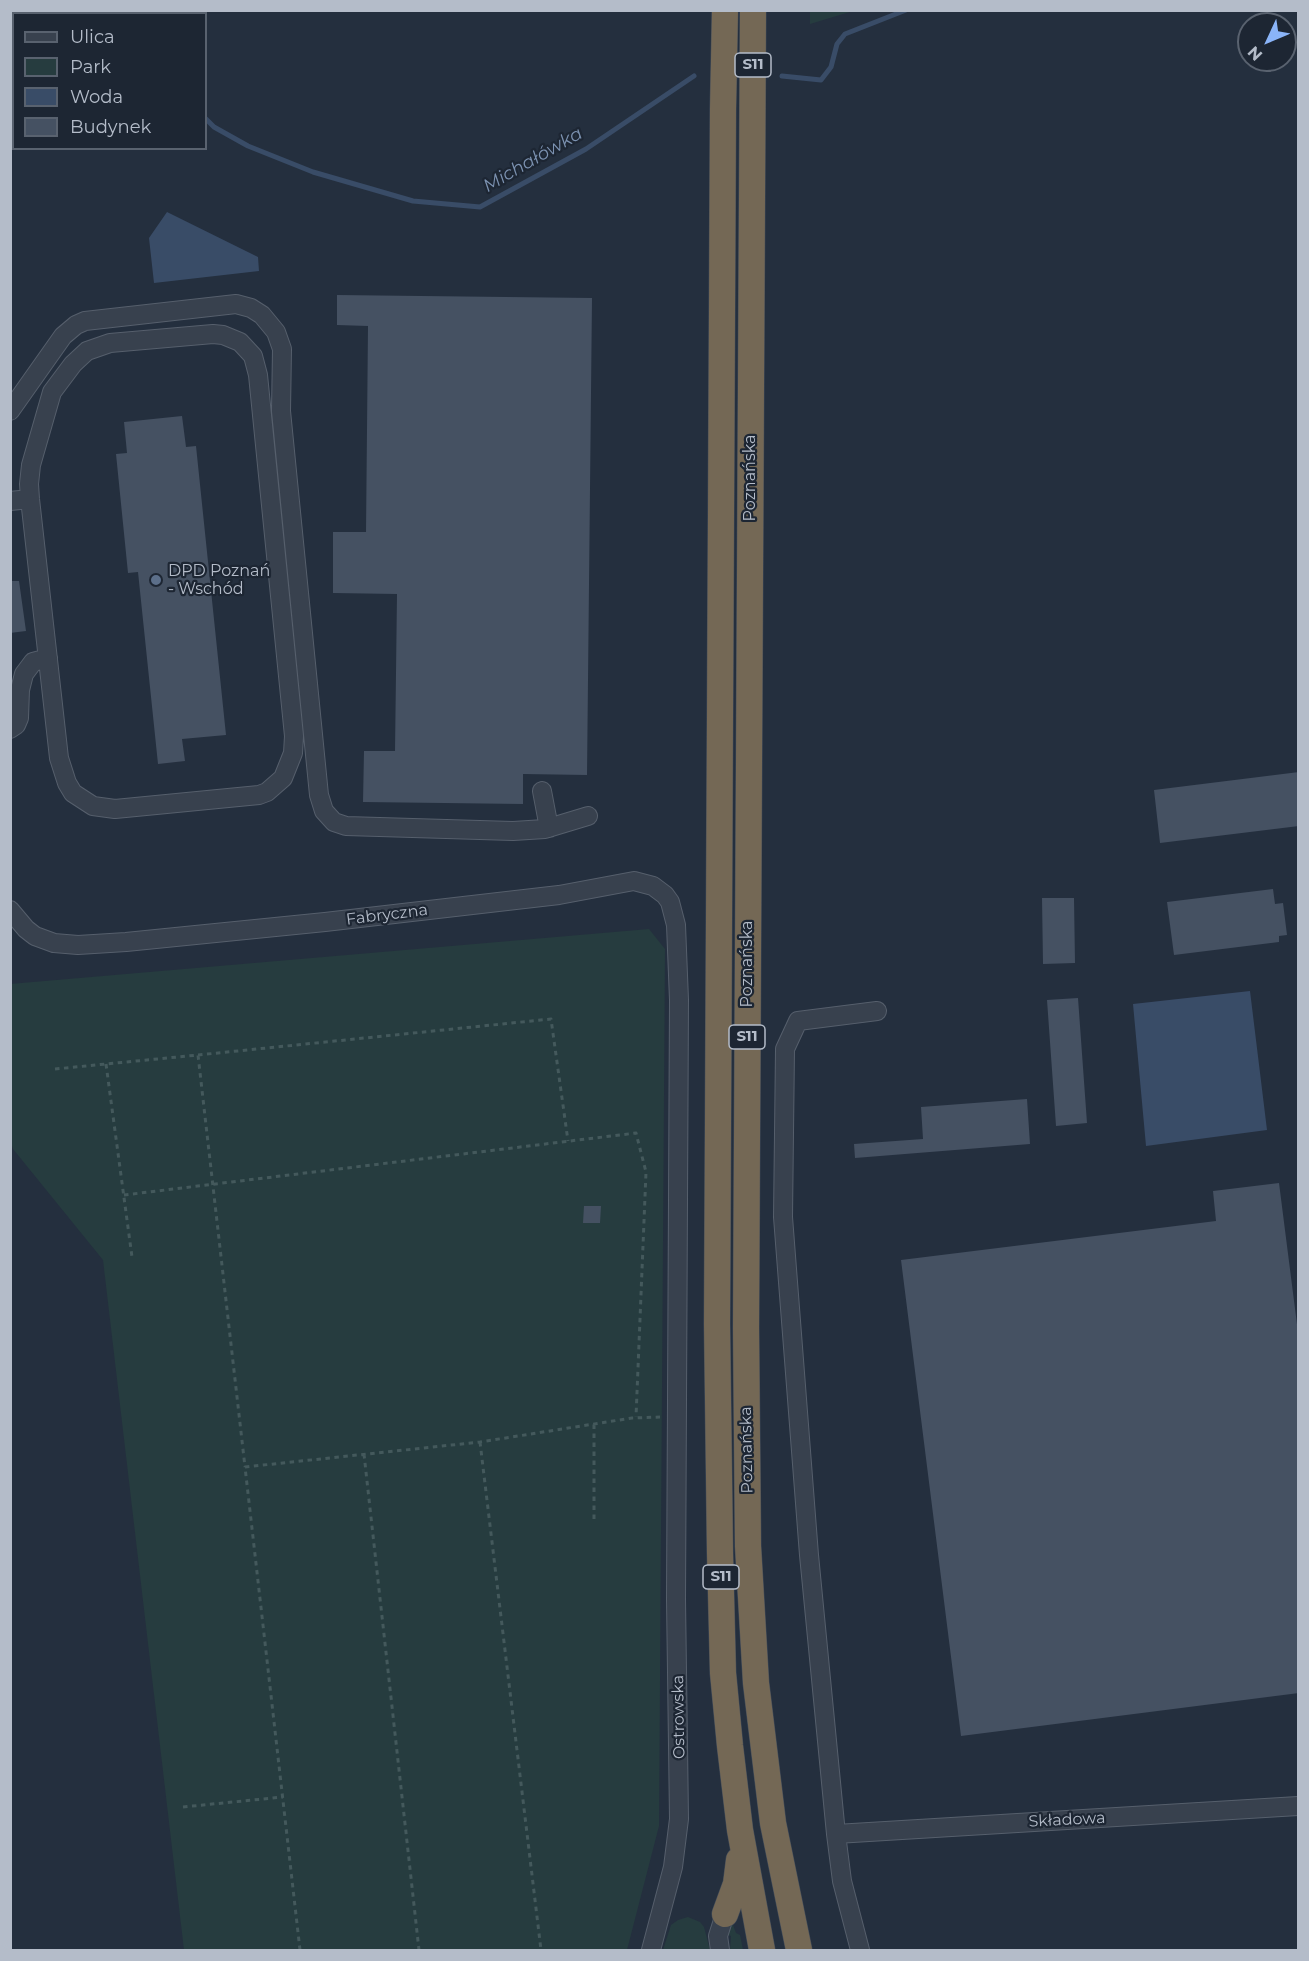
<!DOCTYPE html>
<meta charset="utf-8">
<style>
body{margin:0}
#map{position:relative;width:1309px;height:1961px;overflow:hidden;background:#242f3e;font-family:Montserrat,sans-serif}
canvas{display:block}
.frame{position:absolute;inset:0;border:12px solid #b4bcc9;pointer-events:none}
.legend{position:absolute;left:12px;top:12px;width:195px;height:138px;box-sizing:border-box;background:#1d2633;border:2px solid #59626f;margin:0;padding:8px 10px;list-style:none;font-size:18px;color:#b4bcc9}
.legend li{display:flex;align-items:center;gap:12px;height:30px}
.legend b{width:30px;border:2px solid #59626f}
.north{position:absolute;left:1237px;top:12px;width:60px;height:60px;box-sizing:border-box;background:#1d2633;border:2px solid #59626f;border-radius:50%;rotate:226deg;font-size:16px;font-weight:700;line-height:24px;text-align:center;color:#b4bcc9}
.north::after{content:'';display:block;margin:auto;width:21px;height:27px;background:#8ab4f8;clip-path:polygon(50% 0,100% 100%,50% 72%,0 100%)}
</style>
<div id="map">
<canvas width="1309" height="1961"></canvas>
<div class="frame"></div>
<ul class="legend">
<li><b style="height:8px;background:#38414e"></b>Ulica</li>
<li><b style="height:16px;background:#263c3f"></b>Park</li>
<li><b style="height:16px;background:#394c67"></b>Woda</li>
<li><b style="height:16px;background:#455162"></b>Budynek</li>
</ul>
<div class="north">N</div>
</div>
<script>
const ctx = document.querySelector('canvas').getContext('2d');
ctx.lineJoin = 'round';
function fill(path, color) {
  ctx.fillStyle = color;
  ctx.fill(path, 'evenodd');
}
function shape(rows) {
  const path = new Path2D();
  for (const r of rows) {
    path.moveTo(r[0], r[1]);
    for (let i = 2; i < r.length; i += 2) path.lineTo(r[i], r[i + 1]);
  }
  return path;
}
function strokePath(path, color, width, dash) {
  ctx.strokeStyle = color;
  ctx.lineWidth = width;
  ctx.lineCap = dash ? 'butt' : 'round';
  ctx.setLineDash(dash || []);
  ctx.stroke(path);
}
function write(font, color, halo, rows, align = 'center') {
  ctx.font = font + ' Montserrat,sans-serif';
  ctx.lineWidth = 4.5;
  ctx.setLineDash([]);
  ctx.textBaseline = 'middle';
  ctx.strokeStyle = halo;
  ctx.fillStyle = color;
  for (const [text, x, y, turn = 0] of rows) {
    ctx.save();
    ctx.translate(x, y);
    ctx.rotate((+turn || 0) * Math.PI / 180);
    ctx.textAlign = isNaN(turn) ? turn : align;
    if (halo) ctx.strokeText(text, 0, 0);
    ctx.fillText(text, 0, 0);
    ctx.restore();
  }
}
fill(shape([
 [810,11,810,10,853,11,810,24],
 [649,929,665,949,659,1826,627,1950,184,1950,103,1260,13,1149,10,1140,10,984],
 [688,1917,700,1922,704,1927,710,1950,663,1950,671,1925,678,1920],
 [732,1922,736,1933,740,1935,743,1950,730,1950,731,1936,728,1935]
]), '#263c3f');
fill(shape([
 [167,212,258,257,259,271,154,283,149,238],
 [1250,991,1267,1130,1146,1146,1133,1004]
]), '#394c67');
strokePath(shape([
 [89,10,92,14],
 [782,76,821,80,831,67,837,44,845,34,906,10],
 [206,119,214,127,248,146,313,172,413,201,480,207,586,149,694,76]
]), '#394c67', 5);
fill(shape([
 [337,295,592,298,587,775,523,774,523,804,363,802,364,751,395,751,397,594,333,593,333,532,366,532,368,326,337,325],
 [182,416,186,447,196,446,226,735,182,739,185,761,158,764,138,572,128,573,116,454,127,453,124,422],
 [10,581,19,581,26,631,10,633],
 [1299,772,1299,826,1160,843,1154,790],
 [1273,889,1275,904,1283,903,1287,935,1279,936,1279,942,1174,955,1167,902],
 [1042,898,1074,898,1075,963,1043,964],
 [1078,998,1087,1123,1056,1126,1047,1000],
 [1027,1099,1030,1144,855,1158,854,1144,923,1139,921,1107],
 [1279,1183,1299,1340,1299,1693,961,1736,901,1260,1216,1221,1213,1191],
 [584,1206,601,1206,600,1223,583,1223]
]), '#455162');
const minor = shape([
 [213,334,223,335,240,342,253,356,258,375,294,736,293,753,283,778,267,792,259,795,115,809,93,806,73,793,67,783,59,758,30,499,29,484,31,465,52,392,73,364,87,351,110,343,213,334],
 [10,411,63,336,76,325,85,321,236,304,251,308,262,315,276,332,282,349,281,411,319,795,324,811,334,822,346,826,513,831,545,829,588,816],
 [10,501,30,499],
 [10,729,16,725,19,718,20,690,24,674,33,662,48,658],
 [542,791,549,828],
 [10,910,26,929,35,936,54,943,78,945,126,942,325,922,559,895,634,881,653,886,665,895,670,902,676,925,679,1000,676,1599,679,1819,673,1867,651,1950],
 [836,1834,1298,1806],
 [720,1950,718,1936,725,1914],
 [860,1950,842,1881,836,1834,809,1555,783,1217,785,1049,798,1021,877,1011]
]);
const highway = shape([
 [725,10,723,109,717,1323,720,1553,723,1673,730,1746,740,1830,762,1950],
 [753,10,746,1327,748,1546,756,1683,773,1823,799,1950],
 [725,1914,736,1884,739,1860]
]);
strokePath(minor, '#565f6c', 20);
strokePath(highway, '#434c59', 27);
strokePath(shape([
 [198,1055,551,1019,568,1141],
 [106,1064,132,1257],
 [55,1069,198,1055,245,1467],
 [124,1195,636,1133,646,1172,636,1417],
 [480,1442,541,1950],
 [364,1454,419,1950],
 [594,1519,594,1424],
 [183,1807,283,1797],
 [300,1950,245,1467,480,1442,632,1418,660,1417]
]), '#44595c', 3, [4.5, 4.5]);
strokePath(minor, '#38414e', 18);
strokePath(highway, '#746855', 26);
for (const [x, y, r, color] of [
 [156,580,6,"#5c6f8a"]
]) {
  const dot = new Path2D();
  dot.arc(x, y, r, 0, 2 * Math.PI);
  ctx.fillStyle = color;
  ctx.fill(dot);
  strokePath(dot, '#1d2633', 2);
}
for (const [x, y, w] of [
 [753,65,36],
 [747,1037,36],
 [721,1577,36]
]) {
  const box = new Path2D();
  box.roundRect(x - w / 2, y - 12, w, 24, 4.5);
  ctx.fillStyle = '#1d2633';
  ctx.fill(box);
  strokePath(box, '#b4bcc9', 1.5);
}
write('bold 15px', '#b4bcc9', null, [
 ["S11",753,65],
 ["S11",747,1037],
 ["S11",721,1577]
]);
write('16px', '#b4bcc9', '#1d2633', [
 ["Poznańska",750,478,-90],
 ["Fabryczna",387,915,-7],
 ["Poznańska",747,964,-90],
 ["Poznańska",747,1450,-91],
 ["Ostrowska",679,1717,-91],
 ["Składowa",1067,1820,-3]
]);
write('16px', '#b4bcc9', '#1d2633', [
 ["DPD Poznań",168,571],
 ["- Wschód",168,589]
], 'left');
write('italic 18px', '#7c92b1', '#1d2633', [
 ["Michałówka",533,160,-30]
]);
</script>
